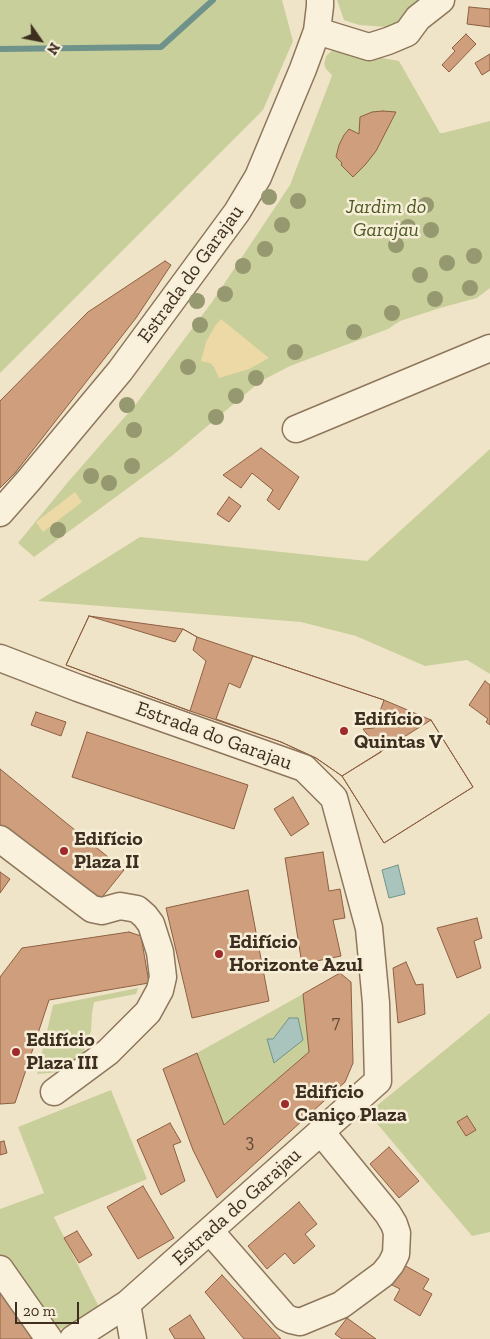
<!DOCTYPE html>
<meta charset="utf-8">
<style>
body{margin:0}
#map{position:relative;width:490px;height:1339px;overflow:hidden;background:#f0e4c8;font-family:"Zilla Slab",serif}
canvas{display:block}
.north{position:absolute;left:15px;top:15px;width:50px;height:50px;-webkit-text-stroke:4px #f7eed8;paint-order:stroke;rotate:123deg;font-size:14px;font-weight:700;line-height:20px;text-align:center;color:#3d2e20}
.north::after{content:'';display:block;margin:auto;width:18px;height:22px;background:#3d2e20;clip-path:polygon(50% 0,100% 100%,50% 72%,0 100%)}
.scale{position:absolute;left:15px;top:1302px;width:64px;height:22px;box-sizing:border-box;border:2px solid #3d2e20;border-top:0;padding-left:6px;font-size:15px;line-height:18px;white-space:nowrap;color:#3d2e20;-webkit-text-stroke:4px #f7eed8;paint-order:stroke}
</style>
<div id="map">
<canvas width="490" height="1339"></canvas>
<div class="north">N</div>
<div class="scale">20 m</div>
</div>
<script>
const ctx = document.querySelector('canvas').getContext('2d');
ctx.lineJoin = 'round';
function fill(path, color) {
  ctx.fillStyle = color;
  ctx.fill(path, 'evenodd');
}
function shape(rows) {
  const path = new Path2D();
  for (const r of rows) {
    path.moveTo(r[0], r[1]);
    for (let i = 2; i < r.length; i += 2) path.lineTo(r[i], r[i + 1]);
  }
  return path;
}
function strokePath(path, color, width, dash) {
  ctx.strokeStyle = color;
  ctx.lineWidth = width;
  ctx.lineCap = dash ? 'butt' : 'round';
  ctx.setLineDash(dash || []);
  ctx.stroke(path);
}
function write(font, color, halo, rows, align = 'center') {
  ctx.font = font + ' "Zilla Slab",serif';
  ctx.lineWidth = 5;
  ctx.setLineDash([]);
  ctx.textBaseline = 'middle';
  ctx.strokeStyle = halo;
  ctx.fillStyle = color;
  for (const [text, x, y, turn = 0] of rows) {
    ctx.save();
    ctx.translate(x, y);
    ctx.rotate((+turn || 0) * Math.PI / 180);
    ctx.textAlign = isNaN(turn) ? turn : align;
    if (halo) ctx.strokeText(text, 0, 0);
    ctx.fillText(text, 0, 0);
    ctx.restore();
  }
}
fill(shape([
 [0,0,282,0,293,41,263,110,0,373],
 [337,0,430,0,400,28,359,25,344,20],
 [333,50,338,50,399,61,440,133,443,133,490,121,490,288,477,298,440,308,400,321,388,329,290,366,261,381,173,455,34,557,18,543,68,482,136,404,212,302,290,185,330,81,332,75,326,69,324,64,326,56],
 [490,449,490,674,467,660,425,666,356,636,301,622,38,601,140,537,367,561],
 [138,988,136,994,94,1002,92,1013,91,1031,83,1055,61,1072,37,1074,53,1005],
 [303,994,309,1052,224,1125,197,1053],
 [490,1013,490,1232,472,1236,368,1113],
 [111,1090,147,1179,54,1217,101,1311,56,1331,0,1257,0,1209,44,1193,18,1127]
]), '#c9cf9b');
fill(shape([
 [221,319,269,358,249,369,219,378,214,367,210,363,201,361,206,342,215,326],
 [75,492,82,502,43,532,36,522]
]), '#ecd9a5');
const water = shape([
 [398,865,405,894,389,898,382,870,398,865],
 [289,1018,298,1018,303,1040,274,1063,267,1039,273,1039,289,1018]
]);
fill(water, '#a9c4bc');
strokePath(water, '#6f938a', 1);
strokePath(shape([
 [0,49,161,47,213,0]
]), '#6f938a', 6);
const building = shape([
 [469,7,490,9,490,27,467,24,469,7],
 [466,34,476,44,449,72,442,65,455,51,452,48,466,34],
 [490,54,490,70,482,75,475,63,490,54],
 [383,111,396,112,376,151,365,165,353,177,341,165,342,163,336,157,339,145,344,135,349,129,359,134,360,117,372,112,383,111],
 [165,261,171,265,136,318,15,473,0,488,0,401,88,312,165,261],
 [261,448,299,477,279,510,267,500,273,490,252,473,241,488,223,475,261,448],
 [229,497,241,506,229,522,217,514,229,497],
 [89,616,175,642,183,629,197,637,193,650,206,661,190,711,66,665,89,616],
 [89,616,183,629,197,637,384,700,431,720,473,787,384,843,342,776,316,758,281,742,190,711,66,665,89,616],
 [253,656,384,700,374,728,363,729,381,752,342,776,316,758,281,742,216,719,229,683,240,688,253,656],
 [485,681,490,685,490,725,486,722,488,719,469,705,485,681],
 [36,712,66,722,61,736,31,725,36,712],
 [431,720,473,787,384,843,342,776,431,720],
 [87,732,248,785,234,829,72,777,87,732],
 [0,769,124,870,95,906,0,829,0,769],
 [293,797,309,824,291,836,274,809,293,797],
 [323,852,329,891,340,889,345,918,333,920,341,956,302,964,285,858,323,852],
 [0,872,10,879,0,893,0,872],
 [248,890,269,1001,192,1018,166,908,248,890],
 [477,918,482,938,474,941,481,968,457,978,437,928,477,918],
 [129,932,141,936,149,983,49,1000,15,1103,0,1104,0,977,22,948,129,932],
 [406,962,416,985,423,984,425,1014,398,1023,393,968,406,962],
 [340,973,351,982,353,1063,345,1082,217,1198,193,1150,163,1069,197,1053,224,1125,309,1052,303,994,340,973],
 [467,1116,476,1130,466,1136,457,1122,467,1116],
 [170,1123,181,1142,173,1145,185,1181,161,1195,137,1140,170,1123],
 [4,1141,7,1153,0,1155,0,1142,4,1141],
 [389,1147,419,1181,399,1198,370,1164,389,1147],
 [143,1186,174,1238,138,1259,107,1207,143,1186],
 [299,1202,317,1224,305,1234,315,1246,294,1264,285,1253,267,1269,248,1246,299,1202],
 [77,1231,92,1255,79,1263,64,1238,77,1231],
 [402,1264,429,1279,423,1289,432,1294,420,1316,394,1300,400,1289,390,1284,402,1264],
 [222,1275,281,1339,244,1339,205,1292,222,1275],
 [3,1294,37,1339,0,1339,0,1295,3,1294],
 [190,1315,205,1339,175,1339,169,1329,190,1315],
 [347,1318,376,1339,342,1339,335,1334,347,1318]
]);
fill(building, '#cf9f7d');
strokePath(building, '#8d5f41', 1);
const minor = shape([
 [317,31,369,47,388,41,407,33,418,18,441,0],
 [296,429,490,348],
 [0,513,29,480,120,371,237,212,258,177,303,69,317,31,320,6,320,0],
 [0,658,78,688,304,768,334,798,369,928,376,1003,378,1081,127,1304,133,1339],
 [0,839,92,909,102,911,120,906,137,909,145,916,151,924,160,952,163,977,160,990,148,1012,108,1052,54,1092],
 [210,1231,285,1317,291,1320,300,1322,341,1305,383,1274,391,1264,396,1254,397,1233,394,1224,388,1214,321,1132],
 [0,1269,49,1339],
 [73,1339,127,1304]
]);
strokePath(minor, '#8d765c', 29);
strokePath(minor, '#faf1dc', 26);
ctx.fillStyle = '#96986f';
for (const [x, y] of [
 [269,197],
 [298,201],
 [426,205],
 [282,225],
 [408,227],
 [431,230],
 [396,245],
 [265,249],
 [474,256],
 [447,263],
 [243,266],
 [420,275],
 [470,288],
 [225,294],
 [435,299],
 [197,301],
 [392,313],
 [200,325],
 [354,332],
 [295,352],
 [188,367],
 [256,378],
 [236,396],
 [127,405],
 [216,417],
 [134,430],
 [132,466],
 [91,476],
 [109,483],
 [58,530]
]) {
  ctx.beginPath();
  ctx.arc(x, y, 8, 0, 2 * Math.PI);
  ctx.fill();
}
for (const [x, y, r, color] of [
 [344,731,5,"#9e2a2b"],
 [64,851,5,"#9e2a2b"],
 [219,954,5,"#9e2a2b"],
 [16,1052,5,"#9e2a2b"],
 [285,1104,5,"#9e2a2b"]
]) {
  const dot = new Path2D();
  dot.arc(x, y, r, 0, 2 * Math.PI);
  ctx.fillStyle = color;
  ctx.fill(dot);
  strokePath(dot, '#f7eed8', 2);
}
write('18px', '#624a37', null, [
 ["7",336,1023],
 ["3",250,1142]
]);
write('italic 20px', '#4d5a26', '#f7eed8', [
 ["Jardim do",386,207],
 ["Garajau",386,230]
]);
write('20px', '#3d2e20', '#f7eed8', [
 ["Estrada do Garajau",191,274,-54],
 ["Estrada do Garajau",214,736,20],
 ["Estrada do Garajau",237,1207,-42]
]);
write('bold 20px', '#3d2e20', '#f7eed8', [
 ["Edifício",354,719],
 ["Quintas V",354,742],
 ["Edifício",74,839],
 ["Plaza II",74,862],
 ["Edifício",229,942],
 ["Horizonte Azul",229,965],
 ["Edifício",26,1040],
 ["Plaza III",26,1063],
 ["Edifício",295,1092],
 ["Caniço Plaza",295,1115]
], 'left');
</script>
